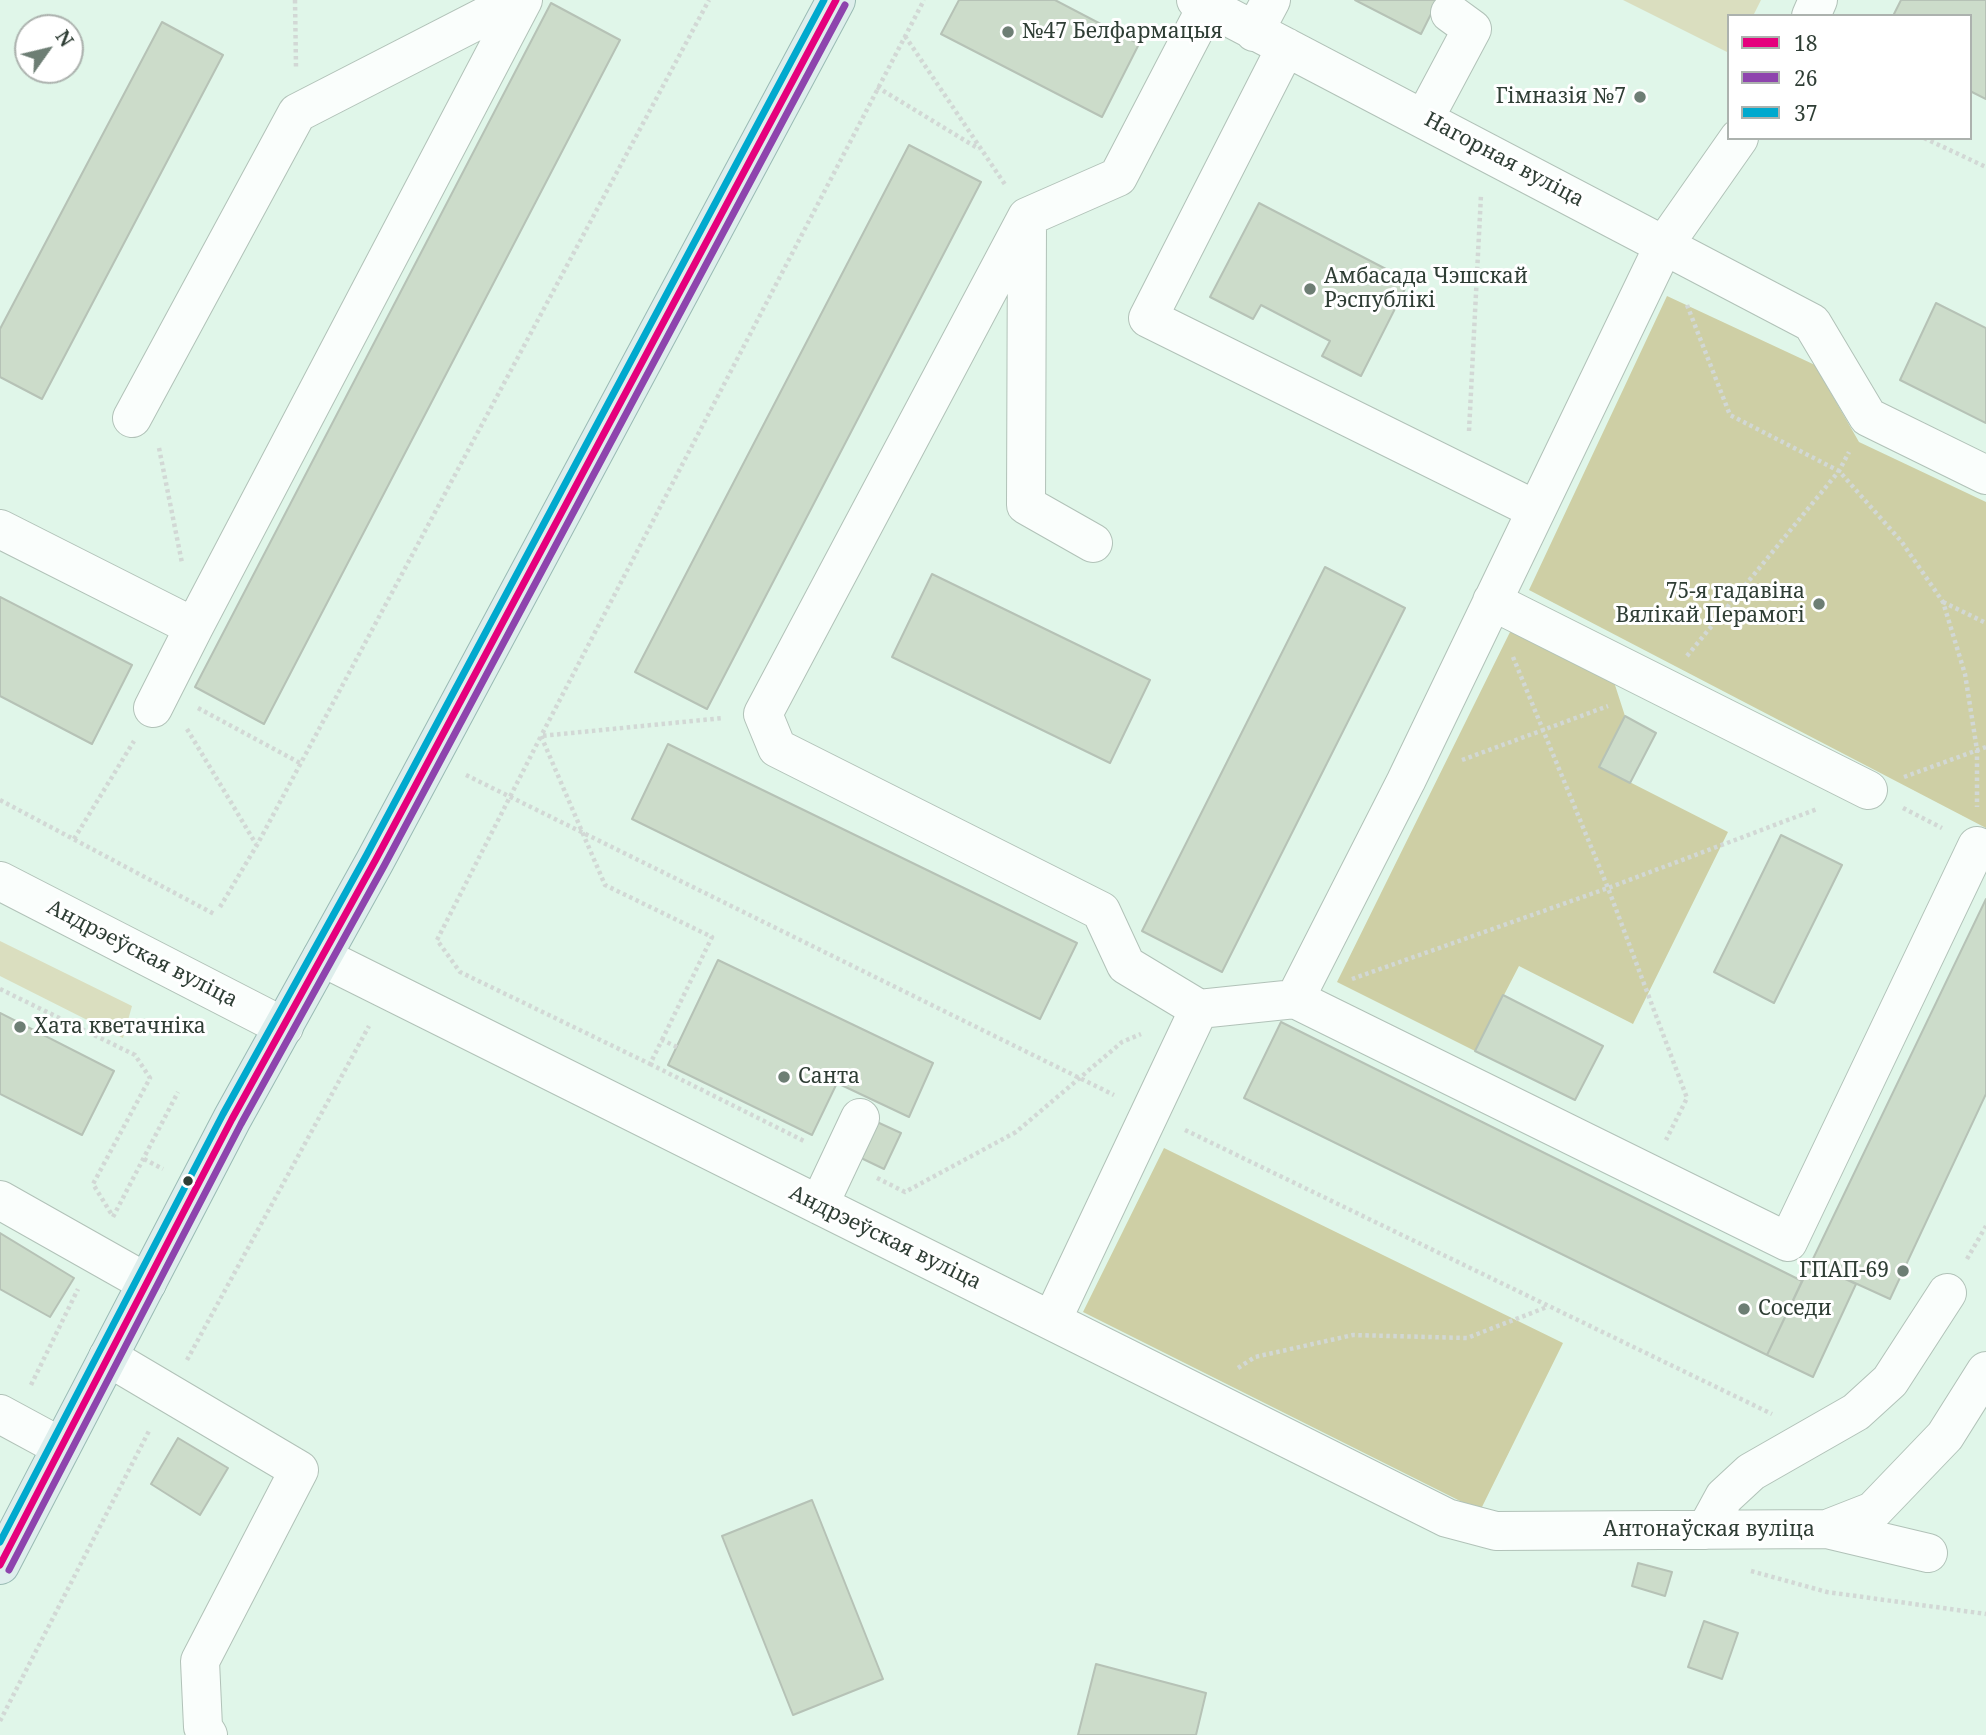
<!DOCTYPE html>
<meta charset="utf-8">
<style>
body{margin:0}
#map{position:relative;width:1986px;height:1735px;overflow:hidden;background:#e0f6e9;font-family:"Noto Serif",serif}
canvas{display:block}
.legend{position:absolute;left:1727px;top:14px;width:245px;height:126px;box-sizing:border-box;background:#fff;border:2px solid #acb2ae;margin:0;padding:9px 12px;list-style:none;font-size:21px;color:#2f3e35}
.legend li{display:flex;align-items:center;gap:14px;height:35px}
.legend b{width:35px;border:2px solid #acb2ae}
.north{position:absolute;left:14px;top:14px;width:70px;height:70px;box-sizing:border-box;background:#fff;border:2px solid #acb2ae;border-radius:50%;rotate:56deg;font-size:19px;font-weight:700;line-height:28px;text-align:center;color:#2f3e35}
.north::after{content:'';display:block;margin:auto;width:24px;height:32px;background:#6d7e74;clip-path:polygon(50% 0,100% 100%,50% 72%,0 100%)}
</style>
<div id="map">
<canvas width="1986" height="1735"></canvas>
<ul class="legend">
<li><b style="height:9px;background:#e5007d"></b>18</li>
<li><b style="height:9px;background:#8e44ad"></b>26</li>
<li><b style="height:9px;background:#00a9ce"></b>37</li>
</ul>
<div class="north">N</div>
</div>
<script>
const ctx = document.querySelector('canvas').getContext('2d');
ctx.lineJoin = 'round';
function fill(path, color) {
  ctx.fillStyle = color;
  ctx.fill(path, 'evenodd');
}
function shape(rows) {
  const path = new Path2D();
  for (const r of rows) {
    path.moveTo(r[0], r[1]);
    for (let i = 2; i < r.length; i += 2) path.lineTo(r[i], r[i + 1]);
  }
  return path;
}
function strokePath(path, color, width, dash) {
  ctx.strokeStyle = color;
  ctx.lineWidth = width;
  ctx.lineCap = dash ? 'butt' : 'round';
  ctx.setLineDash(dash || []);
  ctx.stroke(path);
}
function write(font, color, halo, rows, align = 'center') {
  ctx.font = font + ' "Noto Serif",serif';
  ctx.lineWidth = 6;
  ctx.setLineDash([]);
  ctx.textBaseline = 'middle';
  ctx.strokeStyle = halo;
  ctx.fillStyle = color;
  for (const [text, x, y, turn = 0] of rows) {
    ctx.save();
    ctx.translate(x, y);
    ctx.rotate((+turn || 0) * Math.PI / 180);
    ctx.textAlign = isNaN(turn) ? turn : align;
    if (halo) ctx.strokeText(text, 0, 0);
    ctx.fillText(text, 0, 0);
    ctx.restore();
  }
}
fill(shape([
 [1623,0,1761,0,1753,16,1729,16,1729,53],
 [0,941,132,1006,123,1038,0,976]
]), '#dadebf');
fill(shape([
 [1667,296,1815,365,1859,442,1986,502,1986,828,1529,590],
 [1511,630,1614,682,1625,716,1600,767,1728,832,1633,1024,1519,966,1475,1051,1337,982],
 [1164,1148,1563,1343,1480,1511,1083,1312]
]), '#cecfa5');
const building = shape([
 [959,0,1055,0,1139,44,1102,117,941,34,959,0],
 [1355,0,1438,0,1421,34,1355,0],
 [1901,0,1986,0,1986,99,1970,91,1970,16,1893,16,1901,0],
 [551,3,620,40,264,724,195,687,551,3],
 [162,22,223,55,42,399,0,377,0,329,162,22],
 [909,145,981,182,707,709,635,672,909,145],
 [1259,203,1409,281,1361,376,1322,356,1330,341,1261,305,1253,319,1210,297,1259,203],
 [1936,303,1986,328,1986,423,1900,380,1936,303],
 [1325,567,1405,608,1222,972,1142,931,1325,567],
 [932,574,1150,680,1110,763,892,657,932,574],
 [0,597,132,665,92,744,0,696,0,597],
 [1625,716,1656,733,1630,783,1599,767,1625,716],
 [668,744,1077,943,1040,1019,632,819,668,744],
 [1781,835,1842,865,1774,1003,1714,972,1781,835],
 [1986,899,1986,1094,1890,1299,1811,1263,1986,899],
 [718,960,933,1063,909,1117,837,1083,812,1135,668,1065,718,960],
 [1503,995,1603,1046,1575,1100,1475,1051,1503,995],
 [0,1013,114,1071,82,1135,0,1094,0,1013],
 [1281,1022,1802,1281,1767,1355,1244,1098,1281,1022],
 [877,1122,901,1133,884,1169,861,1158,877,1122],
 [0,1233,74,1278,50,1317,0,1289,0,1233],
 [1811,1263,1856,1284,1813,1377,1767,1355,1811,1263],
 [178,1438,228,1468,200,1515,151,1484,178,1438],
 [812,1500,883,1679,793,1715,722,1536,812,1500],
 [1638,1563,1672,1572,1665,1596,1632,1586,1638,1563],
 [1704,1621,1738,1633,1722,1679,1688,1667,1704,1621],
 [1096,1664,1206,1693,1196,1735,1078,1735,1096,1664]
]);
fill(building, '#ccdcca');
strokePath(building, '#b6c2b6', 2);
const minor = shape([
 [1196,0,1812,323,1868,417,1986,475],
 [1811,16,1818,0],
 [1254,32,1271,0],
 [1286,47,1148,318,1536,510],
 [1424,119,1472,29,1450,13],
 [1027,223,1026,505,1093,543],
 [132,418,297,113,517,0],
 [0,529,194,627,523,0],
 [1492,601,1868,790],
 [153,708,194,627],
 [0,881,284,1027],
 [322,957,1447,1518,1496,1531,1827,1529,1873,1511,1945,1436,1986,1371],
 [1295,999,1788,1242,1977,846,1986,850],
 [1199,1009,1126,965,1101,911,777,748,763,714,1027,217,1118,177,1207,6],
 [0,1200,147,1283],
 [819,1205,860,1118],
 [1052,1320,1199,1009,1295,999,1406,781,1664,245,1739,138],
 [108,1357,299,1470,200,1661,203,1727,208,1735],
 [0,1414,61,1447],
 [1827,1529,1928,1553],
 [1706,1530,1724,1497,1751,1472,1856,1412,1890,1381,1947,1293]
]);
const major = shape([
 [0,1565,232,1119,375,861,836,0]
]);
strokePath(minor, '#b1c2b8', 40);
strokePath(major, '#99bbb4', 40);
strokePath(shape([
 [295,0,296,67],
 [905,36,1006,186],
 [877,87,979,149],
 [1924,138,1986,167],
 [1687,305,1730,415,1839,471,1901,541,1943,602,1965,674,1977,750,1977,807],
 [1469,431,1481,195],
 [159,448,182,563],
 [1943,602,1986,623],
 [1687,656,1839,471,1849,452],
 [1513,657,1608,888,1687,1098,1666,1140],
 [198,708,300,763],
 [187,729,256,844],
 [1462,760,1608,706],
 [466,775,1114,1095],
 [1904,777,1986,747],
 [0,800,216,915],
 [1903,808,1942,828],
 [74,839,134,741],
 [220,907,257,845,709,0],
 [1352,979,1608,888,1817,809],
 [0,989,135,1055,150,1078,93,1184,112,1215],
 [662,1040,712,937,605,885,541,736,924,0],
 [677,1047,662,1040,650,1064,460,972,437,940,541,736,723,718],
 [650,1064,804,1141],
 [1185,1130,1772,1414],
 [144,1159,163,1169],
 [877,1178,905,1192,1016,1132,1122,1042,1141,1034],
 [113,1217,178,1092],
 [1967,1259,1986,1226],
 [187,1360,369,1026],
 [1238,1368,1255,1357,1353,1335,1467,1338,1547,1307],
 [31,1385,78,1289],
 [1751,1571,1827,1592,1986,1614],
 [0,1721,150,1429]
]), '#d2d8d5', 4.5, [3.5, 3.5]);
strokePath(minor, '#fafefc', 38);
strokePath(major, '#deeeec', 38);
strokePath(shape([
 [0,1565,232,1119,375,861,836,0]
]), '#e5007d', 7);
strokePath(shape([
 [9,1570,241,1124,384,866,845,5]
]), '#8e44ad', 7);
strokePath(shape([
 [0,1542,223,1114,366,856,824,0]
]), '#00a9ce', 7);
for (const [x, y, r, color] of [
 [1008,32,7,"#6d7e74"],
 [1640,97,7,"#6d7e74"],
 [1310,289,7,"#6d7e74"],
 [1819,604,7,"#6d7e74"],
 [20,1027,7,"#6d7e74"],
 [784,1077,7,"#6d7e74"],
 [188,1181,6,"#2f3e35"],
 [1903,1271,7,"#6d7e74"],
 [1744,1309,7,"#6d7e74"]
]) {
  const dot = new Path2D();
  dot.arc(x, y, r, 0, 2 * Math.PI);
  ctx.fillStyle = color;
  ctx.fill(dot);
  strokePath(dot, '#fff', 2.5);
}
write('21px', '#2f3e35', '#fff', [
 ["№47 Белфармацыя",1022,32],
 ["Гімназія №7",1626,97,"right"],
 ["Амбасада Чэшскай",1324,277],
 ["Рэспублікі",1324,301],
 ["75-я гадавіна",1805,592,"right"],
 ["Вялікай Перамогі",1805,616,"right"],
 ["Хата кветачніка",34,1027],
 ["Санта",798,1077],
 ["ГПАП-69",1889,1271,"right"],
 ["Соседи",1758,1309]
], 'left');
write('21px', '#2f3e35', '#fff', [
 ["Нагорная вуліца",1504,160,28],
 ["Андрэеўская вуліца",142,954,27],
 ["Андрэеўская вуліца",885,1238,26],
 ["Антонаўская вуліца",1709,1530]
]);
</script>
